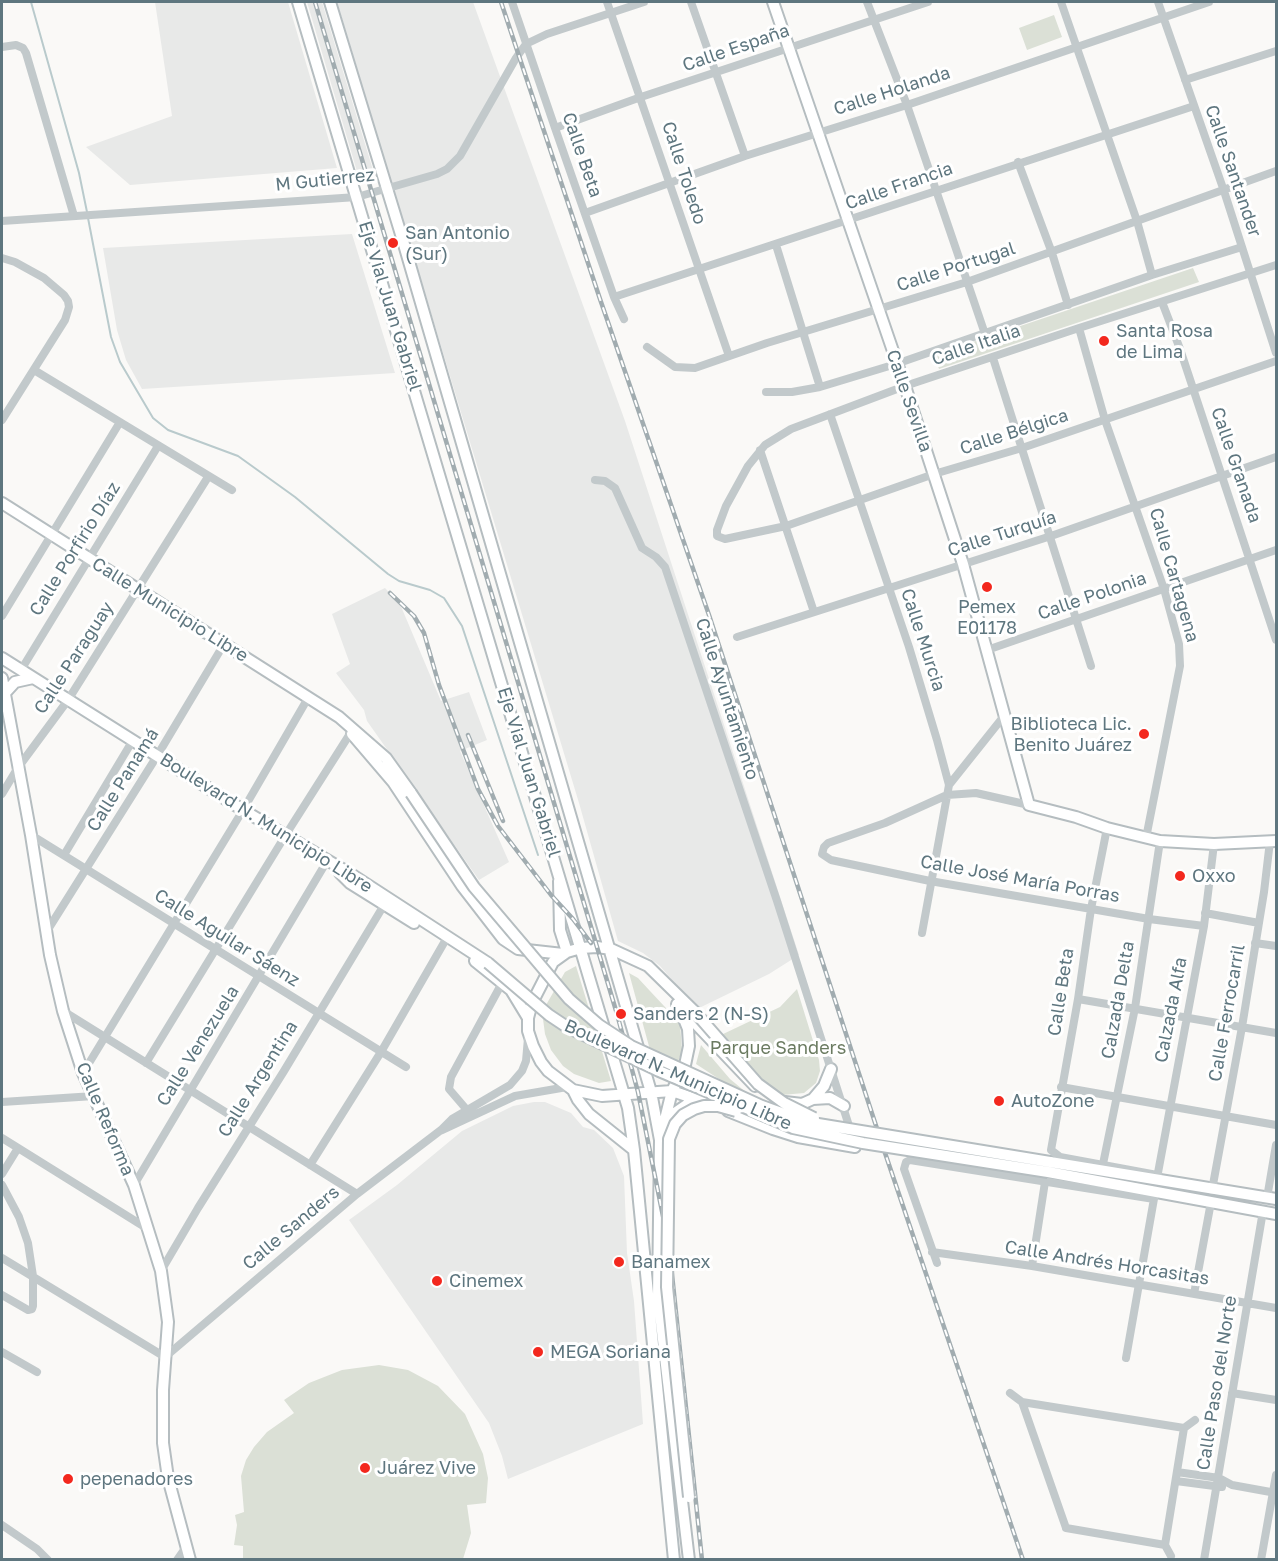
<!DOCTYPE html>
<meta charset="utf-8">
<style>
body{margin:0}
#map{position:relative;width:1278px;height:1561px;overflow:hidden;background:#faf9f7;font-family:"Golos Text",sans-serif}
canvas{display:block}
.frame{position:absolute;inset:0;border:3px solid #5e767f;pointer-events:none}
</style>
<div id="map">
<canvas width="1278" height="1561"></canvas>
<div class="frame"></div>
</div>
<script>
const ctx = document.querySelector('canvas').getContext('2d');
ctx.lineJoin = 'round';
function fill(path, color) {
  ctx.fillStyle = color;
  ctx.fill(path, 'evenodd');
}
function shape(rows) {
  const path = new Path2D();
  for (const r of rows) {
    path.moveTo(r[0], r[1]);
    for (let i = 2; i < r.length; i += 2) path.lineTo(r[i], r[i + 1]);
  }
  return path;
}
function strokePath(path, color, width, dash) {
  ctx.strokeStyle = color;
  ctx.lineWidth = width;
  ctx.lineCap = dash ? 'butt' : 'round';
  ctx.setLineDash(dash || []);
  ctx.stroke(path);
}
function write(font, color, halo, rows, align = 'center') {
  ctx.font = font + ' "Golos Text",sans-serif';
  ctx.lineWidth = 6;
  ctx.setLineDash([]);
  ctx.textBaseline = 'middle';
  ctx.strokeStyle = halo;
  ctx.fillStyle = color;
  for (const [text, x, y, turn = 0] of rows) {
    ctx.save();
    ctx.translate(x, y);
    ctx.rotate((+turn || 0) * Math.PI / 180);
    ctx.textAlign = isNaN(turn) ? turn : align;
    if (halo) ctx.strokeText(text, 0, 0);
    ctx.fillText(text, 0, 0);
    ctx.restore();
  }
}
fill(shape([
 [155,2,288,2,337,168,130,185,86,147,172,116],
 [307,2,322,2,376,180,361,185],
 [337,2,473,2,625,421,799,955,769,974,697,1009,660,966,643,953,618,941,579,803],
 [352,234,395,373,142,389,126,360,117,330,103,248],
 [385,588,400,604,441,701,469,692,487,740,460,751,509,862,479,880,367,721,364,710,336,673,350,664,332,614],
 [534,1102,545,1102,571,1113,583,1127,594,1130,613,1148,624,1176,627,1253,634,1301,643,1424,508,1479,502,1456,489,1423,349,1220,397,1185,462,1131,513,1106]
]), '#e8e9e8');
fill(shape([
 [1054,15,1062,37,1027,50,1019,28],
 [1193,268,1199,282,939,369,934,355],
 [576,966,611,1081,599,1083,574,1074,563,1066,551,1050,545,1034,543,1019,546,1005,565,972],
 [629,973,638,978,650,991,680,1023,682,1051,678,1062,650,1050],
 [797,989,819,1060,820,1071,816,1083,804,1093,782,1095,773,1092,761,1083,721,1035,780,1007],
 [701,1045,730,1079,747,1093,745,1096,696,1064],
 [379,1365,408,1370,438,1386,465,1414,483,1454,488,1478,486,1503,467,1505,471,1533,463,1559,243,1559,243,1546,234,1545,237,1525,235,1515,244,1512,241,1476,246,1460,254,1447,267,1432,294,1413,284,1400,309,1383,342,1370]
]), '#dbe0d6');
strokePath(shape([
 [31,2,79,173,87,212],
 [88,218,111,337,120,362,153,418,168,430,238,456,295,497,388,574,399,581,430,590,444,598,462,626,538,855]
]), '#b9cacc', 2);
const major = shape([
 [298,2,628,1108,634,1150,674,1560],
 [330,2,403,241,651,1092,660,1140,658,1297,689,1560],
 [773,2,905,386,963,564,1029,805,1076,817,1107,828,1160,841,1214,844,1276,841],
 [2,503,339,717,386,758,411,793],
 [2,658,243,810,354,876,488,963],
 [2,678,31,835,50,955,63,1011,83,1073,134,1185,161,1271,168,1322,163,1390,163,1443,168,1478,190,1560],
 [4,694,15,682,33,678],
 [352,734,393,782,462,886,503,939,518,949,563,954],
 [340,873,350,883,414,923],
 [559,881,560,930,567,952],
 [475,961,511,990,528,1018],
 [677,1004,755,1086],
 [694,1011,648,966,611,949,597,947,581,948,567,952,553,962,532,1003,528,1018,528,1031,533,1046,541,1062,548,1071,573,1090,602,1096,672,1091,713,1105],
 [573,1090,578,1100,589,1114,634,1150],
 [813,1099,830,1098,844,1106],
 [785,1102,802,1104,813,1099,824,1086,831,1069],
 [728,1111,773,1129,798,1137,855,1147],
 [666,1119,695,1099],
 [661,1136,672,1091,685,1065,689,1046,688,1029,682,1014],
 [1050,1162,1276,1199],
 [1048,1172,1276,1214]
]);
strokePath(major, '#b5bdc0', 14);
strokePath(shape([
 [512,2,555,128,614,297,624,319],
 [607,2,729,356],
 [691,2,745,156],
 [867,2,907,105,985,334],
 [1061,2,1137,221,1152,275],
 [1158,2,1224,191,1276,353],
 [2,47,16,45,23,48,26,53,74,216],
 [1185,80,1276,51],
 [555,128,641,97,928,2],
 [1018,162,1052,253,1068,305],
 [585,213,745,156,907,105,1209,2],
 [2,221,357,197,437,174,447,169,460,156,516,58,526,44,547,34,644,2],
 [776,245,820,387],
 [2,258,15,262,44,278,64,295,68,301,69,307,65,320,2,420],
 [1276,265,1079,328,905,386,791,429,765,445,748,466,726,506,717,530,717,536,725,539,786,526,934,474,1022,448,1276,361],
 [614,297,1194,106],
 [1162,302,1180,349,1276,640],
 [1079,328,1105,420,1164,589,1179,644,1180,666,1146,838],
 [647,347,675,367,695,368,767,343,967,282,1276,171],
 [993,358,1091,666],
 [34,370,232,490],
 [766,392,792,392,820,387,896,364,1152,275,1242,247],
 [830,414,909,647,937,740,949,785,922,933],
 [760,450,814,612],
 [595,480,605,481,615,488,642,548,656,557,665,567,777,901,851,1132],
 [2,616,120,422],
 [737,637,1051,536,1276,457],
 [987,650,1276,550],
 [21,670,158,446],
 [949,785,1004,716],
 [2,794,17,769,68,700,208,477],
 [1029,805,976,793,947,795,885,823,828,843,824,847,822,854,831,860,930,881,1149,919,1204,926],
 [1107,828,1091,909,1078,999,1051,1150,1060,1157,1157,1175],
 [31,835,406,1067],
 [64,855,133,740],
 [1205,913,1259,923],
 [47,931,157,756,224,644],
 [1255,943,1276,946],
 [1078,999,1276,1033],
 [63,1011,357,1194],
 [146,1063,285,836,353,729],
 [83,1073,243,810,308,698],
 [1061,1087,1276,1125],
 [2,1102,94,1096],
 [467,1110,449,1089,451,1077,502,983],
 [442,1130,515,1096,567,1087],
 [2,1138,148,1229],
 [1103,1164,1135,1008,1160,841],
 [310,1165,381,1052,445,941],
 [2,1174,18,1148],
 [1157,1178,1204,926,1214,844],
 [2,1185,19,1217,28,1243,33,1276,33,1306,32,1309,28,1310,2,1295],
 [134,1185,327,861],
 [1212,1190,1242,1027,1264,892,1270,841],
 [1267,1198,1276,1145],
 [932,1252,1032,1266,1276,1308],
 [2,1258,165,1357,357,1194,441,1130,452,1119,510,1085,522,1071,526,1061,528,1038],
 [937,1263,904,1169,906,1162,910,1160,1154,1199],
 [1032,1266,1045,1182],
 [161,1271,198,1208,284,1071,384,905],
 [1194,1294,1211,1202],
 [2,1352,37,1372],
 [1126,1358,1155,1193],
 [1010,1393,1022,1402,1184,1428],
 [1232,1393,1276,1400],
 [1022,1402,1066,1528],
 [1184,1428,1195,1420],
 [1177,1472,1219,1478,1232,1485,1276,1493],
 [1176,1481,1222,1487],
 [2,1525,37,1549,48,1560],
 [1066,1528,1165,1545],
 [1165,1545,1184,1428],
 [1165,1545,1171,1556],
 [177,1560,186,1547],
 [1204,1560,1263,1211],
 [1261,1560,1276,1475]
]), '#c2c9cb', 8);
strokePath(major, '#fff', 10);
const rail = shape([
 [315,2,617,1014,638,1092,669,1246,702,1560],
 [501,2,600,299,709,615,883,1147,1023,1560],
 [390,593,414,616,424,633,439,685,478,789,498,826,551,895,573,919,591,943],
 [468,735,503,821]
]);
strokePath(rail, '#a1acb0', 4.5);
strokePath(rail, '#fff', 2, [7]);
const majorBridge = shape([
 [411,793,474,887,569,999,599,1025,631,1046,762,1106,806,1122,1050,1162],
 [488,963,549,1015,567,1027,659,1071,793,1128,863,1143,1048,1172],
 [694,1011,758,1084,784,1103,814,1118],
 [689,1497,667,1287,669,1139,675,1124,683,1115,694,1109,704,1106,718,1106,736,1111]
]);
strokePath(majorBridge, '#b5bdc0', 14, []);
strokePath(majorBridge, '#fff', 10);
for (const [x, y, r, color] of [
 [393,243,6,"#f3281e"],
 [1104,341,6,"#f3281e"],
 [987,587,6,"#f3281e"],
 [1144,734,6,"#f3281e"],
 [1180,876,6,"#f3281e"],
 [621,1014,6,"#f3281e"],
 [999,1101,6,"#f3281e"],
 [619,1262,6,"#f3281e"],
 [437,1281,6,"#f3281e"],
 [538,1352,6,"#f3281e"],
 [365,1468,6,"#f3281e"],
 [68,1479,6,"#f3281e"]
]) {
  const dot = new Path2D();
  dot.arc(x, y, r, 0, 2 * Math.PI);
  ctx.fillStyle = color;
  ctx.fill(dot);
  strokePath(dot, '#fff', 2);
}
write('18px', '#5e767f', '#fff', [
 ["Calle España",736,48,-19],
 ["Calle Holanda",892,91,-18],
 ["Calle Beta",582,155,71],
 ["Calle Santander",1233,171,71],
 ["Calle Toledo",684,173,72],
 ["M Gutierrez",325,180,-6],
 ["Calle Francia",899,186,-19],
 ["Calle Portugal",956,267,-18],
 ["Eje Vial Juan Gabriel",390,306,73],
 ["Calle Italia",976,345,-19],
 ["Calle Sevilla",909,401,71],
 ["Calle Bélgica",1014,432,-18],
 ["Calle Granada",1236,465,71],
 ["Calle Turquía",1002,534,-18],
 ["Calle Porfirio Díaz",75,549,-58],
 ["Calle Cartagena",1174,575,74],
 ["Calle Polonia",1092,596,-19],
 ["Calle Municipio Libre",170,610,32],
 ["Calle Murcia",923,640,72],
 ["Calle Paraguay",74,658,-57],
 ["Calle Ayuntamiento",727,699,72],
 ["Eje Vial Juan Gabriel",529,772,73],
 ["Calle Panamá",123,780,-58],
 ["Boulevard N. Municipio Libre",266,823,32],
 ["Calle José María Porras",1020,879,10],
 ["Calle Aguilar Sáenz",227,938,32],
 ["Calle Beta",1061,992,-81],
 ["Calzada Delta",1118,1000,-80],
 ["Calzada Alfa",1171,1010,-79],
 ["Calle Ferrocarril",1227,1013,-80],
 ["Calle Venezuela",198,1046,-58],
 ["Boulevard N. Municipio Libre",678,1075,24],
 ["Calle Argentina",258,1079,-58],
 ["Calle Reforma",105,1119,67],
 ["Calle Sanders",291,1228,-40],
 ["Calle Andrés Horcasitas",1107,1263,9],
 ["Calle Paso del Norte",1217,1383,-81]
]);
write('18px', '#5e767f', '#fff', [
 ["San Antonio",405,233],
 ["(Sur)",405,254],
 ["Santa Rosa",1116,331],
 ["de Lima",1116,352],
 ["Pemex",987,607,"center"],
 ["E01178",987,628,"center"],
 ["Biblioteca Lic.",1132,724,"right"],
 ["Benito Juárez",1132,745,"right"],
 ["Oxxo",1192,876],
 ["Sanders 2 (N-S)",633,1014],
 ["AutoZone",1011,1101],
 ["Banamex",631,1262],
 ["Cinemex",449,1281],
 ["MEGA Soriana",550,1352],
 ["Juárez Vive",377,1468],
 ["pepenadores",80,1479]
], 'left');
write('18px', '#6b7b61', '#fff', [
 ["Parque Sanders",778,1048]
]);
</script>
